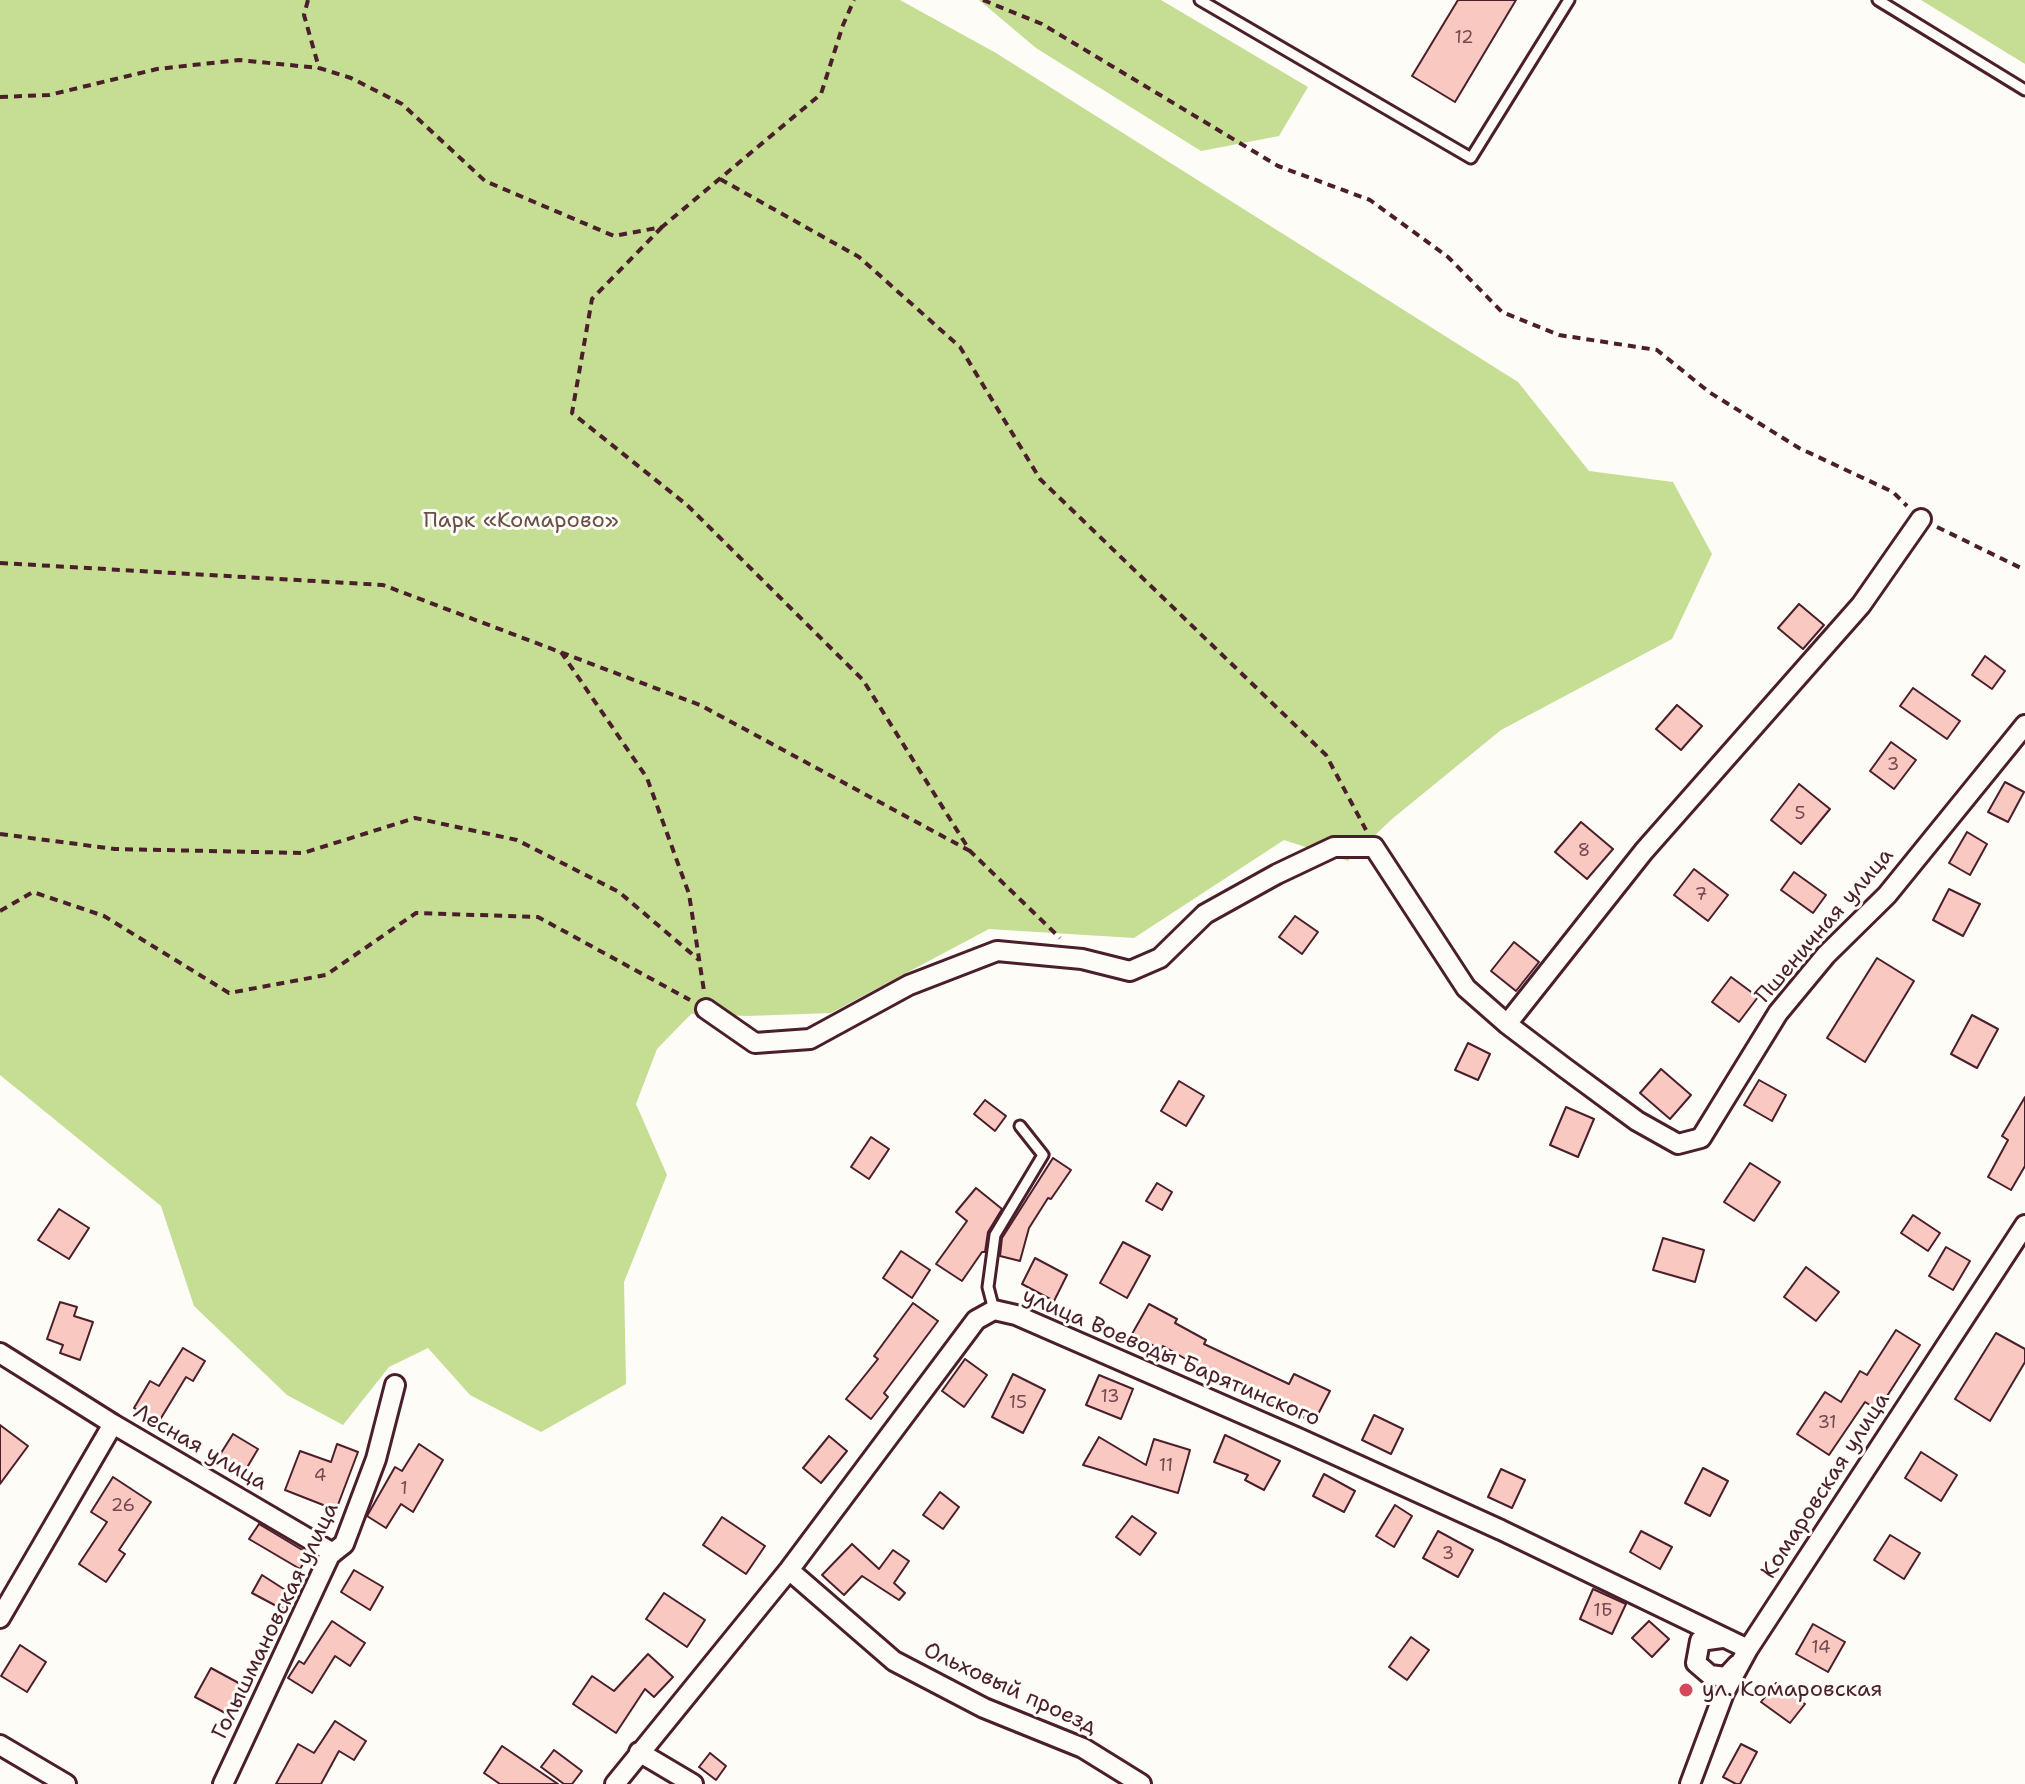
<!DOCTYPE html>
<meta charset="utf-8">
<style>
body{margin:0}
canvas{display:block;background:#fdfcf7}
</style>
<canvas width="2025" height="1784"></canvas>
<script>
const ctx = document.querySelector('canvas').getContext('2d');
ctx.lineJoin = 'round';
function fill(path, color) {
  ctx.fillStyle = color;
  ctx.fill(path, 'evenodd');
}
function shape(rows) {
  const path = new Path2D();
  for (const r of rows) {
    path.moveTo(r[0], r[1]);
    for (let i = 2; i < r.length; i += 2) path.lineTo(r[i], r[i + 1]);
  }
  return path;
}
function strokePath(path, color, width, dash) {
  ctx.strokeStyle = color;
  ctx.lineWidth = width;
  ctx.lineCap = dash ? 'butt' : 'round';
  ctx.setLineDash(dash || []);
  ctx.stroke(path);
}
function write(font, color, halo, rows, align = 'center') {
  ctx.font = font + ' "Shantell Sans",sans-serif';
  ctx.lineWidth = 6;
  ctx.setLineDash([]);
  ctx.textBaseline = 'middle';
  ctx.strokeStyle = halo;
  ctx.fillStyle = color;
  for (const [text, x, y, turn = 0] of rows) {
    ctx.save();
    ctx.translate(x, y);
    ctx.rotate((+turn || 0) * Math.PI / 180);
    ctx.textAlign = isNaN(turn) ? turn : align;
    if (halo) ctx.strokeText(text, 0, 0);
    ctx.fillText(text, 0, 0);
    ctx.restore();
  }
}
fill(shape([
 [0,0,900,0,996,53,1518,382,1589,471,1673,482,1712,554,1672,639,1501,730,1392,819,1348,861,1284,840,1134,938,989,929,831,1013,748,1016,691,1014,657,1049,636,1104,667,1175,624,1282,626,1384,541,1432,470,1395,428,1348,389,1367,343,1425,287,1395,194,1306,161,1206,0,1075],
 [979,0,1161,0,1308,87,1279,136,1201,151,1036,48],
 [1921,0,2025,0,2025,64]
]), '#c6de94');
const building = shape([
 [1458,0,1516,0,1455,102,1412,76,1458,0],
 [1799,604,1824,625,1803,649,1778,628,1799,604],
 [1985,656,2005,671,1992,689,1972,675,1985,656],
 [1913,688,1960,721,1947,739,1900,706,1913,688],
 [1677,705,1702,726,1681,750,1656,729,1677,705],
 [1891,742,1916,760,1894,789,1870,771,1891,742],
 [2005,782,2024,792,2008,822,1988,812,2005,782],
 [1799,784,1830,809,1801,844,1771,820,1799,784],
 [1581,822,1613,849,1587,879,1555,852,1581,822],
 [1967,832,1987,844,1970,875,1949,863,1967,832],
 [1694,869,1728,895,1708,921,1674,895,1694,869],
 [1794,872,1826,895,1813,913,1781,890,1794,872],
 [1949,889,1980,904,1963,936,1933,920,1949,889],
 [1295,916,1318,932,1302,954,1279,937,1295,916],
 [1514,942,1539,962,1516,991,1491,971,1514,942],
 [1877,958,1914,981,1865,1062,1827,1038,1877,958],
 [1731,977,1758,997,1739,1022,1712,1002,1731,977],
 [1972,1015,1998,1029,1977,1068,1951,1054,1972,1015],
 [1468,1043,1490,1054,1478,1080,1455,1070,1468,1043],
 [1661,1069,1691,1095,1670,1119,1640,1093,1661,1069],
 [1759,1080,1786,1095,1772,1121,1744,1105,1759,1080],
 [1179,1081,1204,1096,1186,1126,1161,1111,1179,1081],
 [2025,1097,2025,1166,2011,1190,1988,1177,2008,1140,2002,1136,2025,1097],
 [985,1100,1006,1116,995,1131,974,1114,985,1100],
 [1566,1107,1594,1119,1578,1157,1550,1145,1566,1107],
 [871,1137,889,1149,869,1179,851,1167,871,1137],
 [1053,1158,1071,1170,1051,1199,1048,1198,1029,1228,1020,1261,1000,1256,1002,1238,1053,1158],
 [1750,1163,1780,1182,1754,1221,1724,1202,1750,1163],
 [1157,1183,1172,1192,1162,1210,1146,1201,1157,1183],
 [976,1188,1002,1209,988,1232,985,1252,982,1252,962,1281,936,1264,967,1221,956,1212,976,1188],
 [59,1209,89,1228,69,1259,38,1240,59,1209],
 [1913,1215,1940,1233,1928,1251,1901,1233,1913,1215],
 [1663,1238,1704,1250,1695,1282,1653,1270,1663,1238],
 [1123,1242,1150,1256,1127,1298,1100,1283,1123,1242],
 [1946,1247,1970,1261,1953,1290,1929,1276,1946,1247],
 [901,1251,930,1270,912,1298,883,1278,901,1251],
 [1035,1258,1067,1275,1054,1301,1022,1284,1035,1258],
 [1806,1267,1839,1292,1816,1321,1784,1297,1806,1267],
 [60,1302,77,1307,74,1316,93,1322,80,1360,60,1353,63,1345,47,1339,60,1302],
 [913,1303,938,1321,884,1393,888,1397,871,1419,846,1399,878,1359,874,1356,913,1303],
 [1149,1304,1177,1319,1175,1323,1206,1340,1204,1344,1289,1384,1294,1374,1330,1391,1314,1422,1217,1377,1163,1346,1161,1350,1132,1334,1149,1304],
 [1896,1330,1920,1345,1878,1410,1865,1402,1829,1455,1797,1434,1825,1392,1841,1402,1860,1371,1867,1375,1896,1330],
 [1996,1333,2025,1349,2025,1362,1990,1421,1955,1399,1996,1333],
 [183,1348,205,1361,193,1381,186,1377,158,1423,134,1408,150,1381,159,1386,183,1348],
 [965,1359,987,1375,964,1407,942,1391,965,1359],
 [1013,1374,1045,1390,1023,1433,992,1417,1013,1374],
 [1099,1375,1133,1389,1121,1419,1086,1405,1099,1375],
 [1374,1415,1403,1429,1391,1454,1362,1440,1374,1415],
 [0,1425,28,1446,0,1484,0,1425],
 [233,1434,258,1449,242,1476,216,1461,233,1434],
 [1225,1435,1280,1461,1264,1490,1245,1480,1248,1475,1214,1462,1225,1435],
 [829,1436,847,1451,821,1483,803,1468,829,1436],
 [1099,1437,1146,1465,1154,1439,1190,1450,1178,1493,1083,1465,1099,1437],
 [337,1444,358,1452,336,1510,285,1490,300,1451,331,1462,337,1444],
 [419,1444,443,1460,413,1512,401,1504,386,1528,367,1516,395,1467,402,1471,419,1444],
 [1921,1452,1957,1475,1941,1501,1905,1478,1921,1452],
 [1703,1468,1728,1481,1710,1516,1685,1503,1703,1468],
 [1501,1469,1525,1480,1512,1508,1488,1497,1501,1469],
 [1324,1474,1355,1491,1344,1512,1313,1496,1324,1474],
 [113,1477,151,1502,119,1550,125,1554,106,1582,79,1564,107,1522,91,1512,113,1477],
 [940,1492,959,1507,943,1529,923,1515,940,1492],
 [1395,1505,1412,1516,1394,1547,1376,1536,1395,1505],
 [1132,1516,1156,1533,1140,1555,1116,1537,1132,1516],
 [722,1517,765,1546,746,1574,703,1545,722,1517],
 [259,1524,309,1554,300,1569,249,1539,259,1524],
 [1438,1531,1473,1550,1458,1577,1423,1558,1438,1531],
 [1641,1531,1672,1547,1660,1569,1630,1552,1641,1531],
 [1890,1535,1920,1553,1904,1579,1874,1560,1890,1535],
 [852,1544,879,1569,893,1550,909,1561,894,1583,905,1593,899,1600,862,1576,844,1595,822,1575,852,1544],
 [354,1570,383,1587,370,1610,341,1592,354,1570],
 [262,1575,290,1593,282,1609,252,1593,262,1575],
 [1593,1589,1626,1604,1612,1634,1580,1619,1593,1589],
 [664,1593,705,1620,687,1647,646,1619,664,1593],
 [332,1621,365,1643,350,1666,335,1656,312,1693,288,1678,299,1661,304,1664,332,1621],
 [1649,1621,1669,1639,1652,1657,1632,1638,1649,1621],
 [1813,1624,1845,1642,1828,1672,1796,1654,1813,1624],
 [1411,1637,1429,1650,1407,1680,1389,1667,1411,1637],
 [20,1645,46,1662,27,1692,1,1676,20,1645],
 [648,1654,673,1677,654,1697,645,1689,616,1733,573,1704,592,1676,614,1691,648,1654],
 [211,1668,246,1687,231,1716,195,1697,211,1668],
 [1776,1683,1805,1704,1790,1723,1761,1702,1776,1683],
 [335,1721,366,1741,354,1760,339,1751,321,1784,276,1784,298,1744,314,1753,335,1721],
 [1741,1744,1757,1752,1740,1784,1736,1784,1723,1777,1741,1744],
 [502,1746,558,1784,500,1784,484,1773,502,1746],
 [554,1750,582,1771,572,1784,564,1784,541,1767,554,1750],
 [710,1753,726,1766,716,1780,699,1767,710,1753]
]);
fill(building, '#f8c8c1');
strokePath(building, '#4a1f2b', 2);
const service = shape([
 [1200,0,1471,158,1569,0],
 [1878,0,2025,90],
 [994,1310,988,1287,995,1235,1043,1155,1020,1126]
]);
const minor = shape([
 [706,1009,755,1043,810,1039,909,985,997,951,1082,959,1130,971,1160,958,1205,914,1277,874,1334,847,1374,847,1466,988,1507,1024,1565,1068,1637,1121,1678,1144,1701,1138,1778,1013,1826,955,1887,895,2025,725],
 [1507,1024,1644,851,1861,605,1921,519],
 [0,1353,113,1424],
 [789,1570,894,1661,984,1708,1083,1748,1141,1784],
 [0,1618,113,1424,333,1553],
 [1722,1638,1700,1641,1696,1663,1710,1675,1726,1677,1737,1665],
 [0,1745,66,1784],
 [639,1752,693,1784],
 [223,1784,330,1555,344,1544,376,1459,395,1385],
 [615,1784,789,1570,976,1320,994,1310,1016,1315,1296,1437,1501,1530,1748,1649],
 [1690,1784,1724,1693,1748,1649,2025,1225]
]);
strokePath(service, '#4a1f2b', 15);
strokePath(minor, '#4a1f2b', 24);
strokePath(shape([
 [308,0,304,15,319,68,351,78,402,104,485,181,614,236,662,227,821,94,843,25,854,0],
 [983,0,1042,24,1278,166,1370,200,1448,257,1502,312,1559,335,1657,350,1709,392,1799,448,1893,492,1907,506],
 [0,97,49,95,157,69,239,60,319,68],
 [720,179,859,257,960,347,1040,479,1326,755,1366,830],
 [662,227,592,299,572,413,687,505,863,680,970,851,1060,938],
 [1937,527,2025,570],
 [0,563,383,585,700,705,970,851],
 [561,652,647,778,689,894,704,991],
 [0,834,115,849,303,853,415,818,517,840,619,892,699,960],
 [0,911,33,892,104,916,229,993,326,975,416,913,538,917,690,1000]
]), '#4a1f2b', 4, [8, 6]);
strokePath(service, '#fdfcf7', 9);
strokePath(minor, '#fdfcf7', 18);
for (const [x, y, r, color] of [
 [1686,1690,8,"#d1495b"]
]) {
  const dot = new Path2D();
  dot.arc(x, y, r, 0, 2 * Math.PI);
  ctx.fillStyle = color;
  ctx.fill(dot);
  strokePath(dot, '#fdfcf7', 3);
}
write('18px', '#764950', null, [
 ["12",1464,38],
 ["3",1893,765],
 ["5",1800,814],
 ["8",1584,851],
 ["7",1701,895],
 ["13",1110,1397],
 ["15",1018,1403],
 ["31",1827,1423],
 ["11",1166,1466],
 ["4",320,1476],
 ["1",404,1489],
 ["26",123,1506],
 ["3",1448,1554],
 ["1Б",1603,1611],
 ["14",1821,1648]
]);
write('22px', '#694f45', '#fdfcf7', [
 ["Парк «Комарово»",521,521]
]);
write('22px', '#4a1f2b', '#fdfcf7', [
 ["Пшеничная улица",1825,926,-49],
 ["улица Воеводы Барятинского",1171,1358,23],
 ["Лесная улица",200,1448,30],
 ["Комаровская улица",1826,1486,-57],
 ["Голышмановская улица",276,1621,-64],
 ["Ольховый проезд",1010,1689,25]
]);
write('22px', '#4a1f2b', '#fdfcf7', [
 ["ул. Комаровская",1702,1690]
], 'left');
</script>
